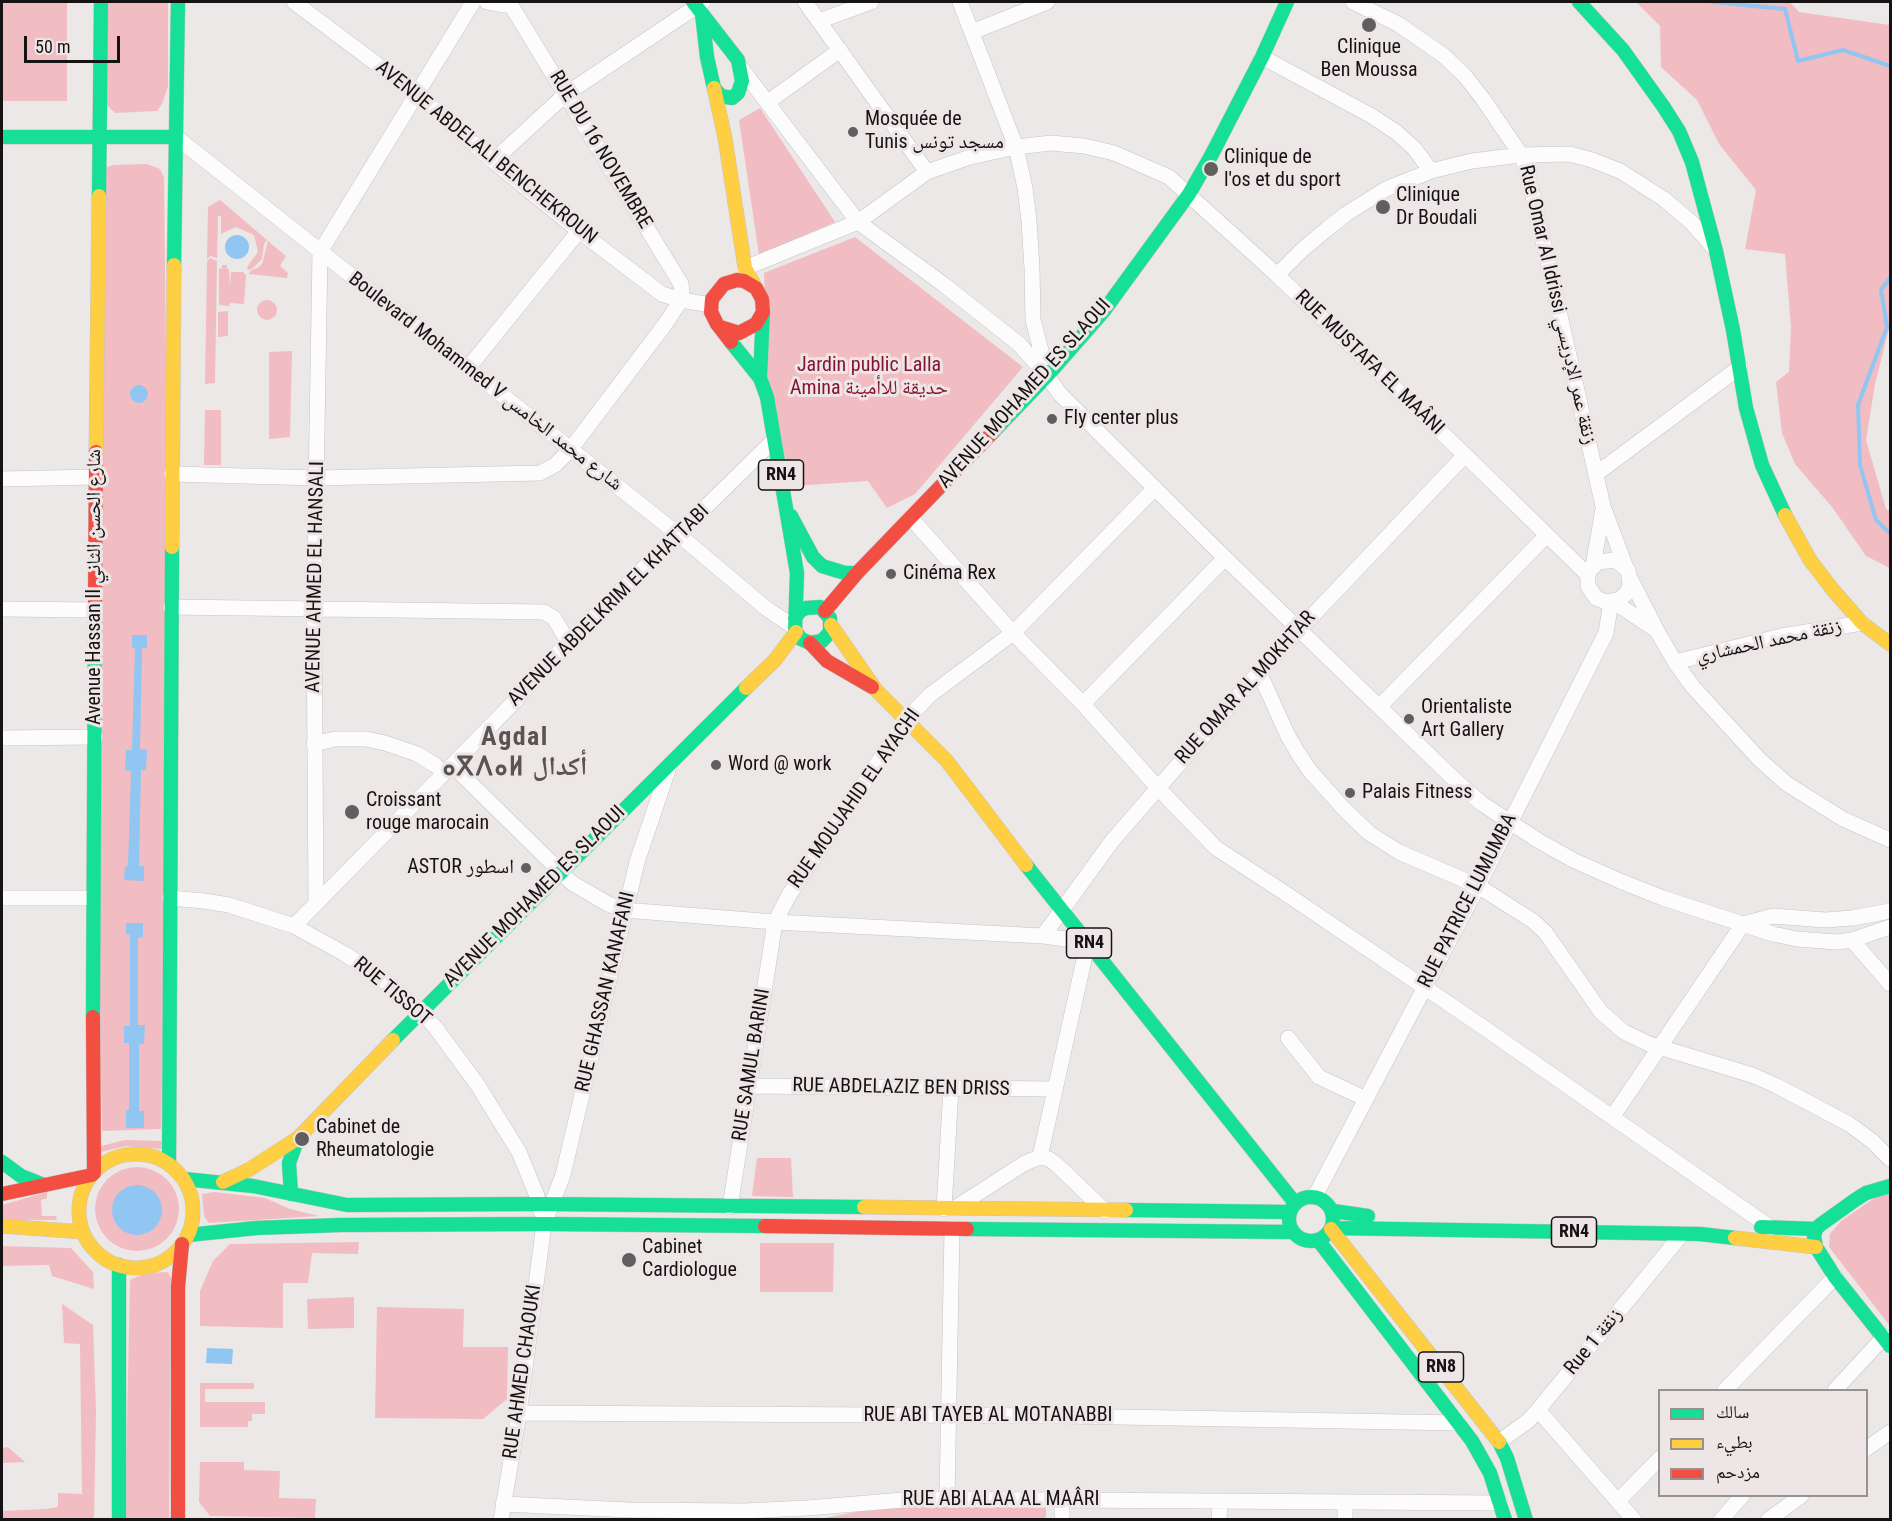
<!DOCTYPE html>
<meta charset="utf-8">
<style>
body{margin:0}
#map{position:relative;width:1892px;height:1521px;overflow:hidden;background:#ece8e8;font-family:"Roboto Condensed","Noto Naskh Arabic",sans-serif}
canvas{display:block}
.frame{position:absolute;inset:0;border:3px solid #151313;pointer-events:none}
.legend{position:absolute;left:1658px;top:1389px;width:210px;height:108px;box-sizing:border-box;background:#eee6e6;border:2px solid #979292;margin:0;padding:8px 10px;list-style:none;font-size:18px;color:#151313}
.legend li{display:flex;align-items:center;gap:12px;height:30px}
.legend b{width:30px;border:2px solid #979292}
.scale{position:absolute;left:24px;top:36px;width:96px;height:27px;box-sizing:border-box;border:3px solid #151313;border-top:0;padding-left:8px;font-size:18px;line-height:21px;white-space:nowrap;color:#151313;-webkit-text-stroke:4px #eee6e6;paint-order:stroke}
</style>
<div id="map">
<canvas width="1892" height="1521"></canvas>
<div class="frame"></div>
<ul class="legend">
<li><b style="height:8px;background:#16e098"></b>سالك</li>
<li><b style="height:8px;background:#ffcf43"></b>بطيء</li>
<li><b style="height:8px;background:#f24e42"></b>مزدحم</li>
</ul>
<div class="scale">50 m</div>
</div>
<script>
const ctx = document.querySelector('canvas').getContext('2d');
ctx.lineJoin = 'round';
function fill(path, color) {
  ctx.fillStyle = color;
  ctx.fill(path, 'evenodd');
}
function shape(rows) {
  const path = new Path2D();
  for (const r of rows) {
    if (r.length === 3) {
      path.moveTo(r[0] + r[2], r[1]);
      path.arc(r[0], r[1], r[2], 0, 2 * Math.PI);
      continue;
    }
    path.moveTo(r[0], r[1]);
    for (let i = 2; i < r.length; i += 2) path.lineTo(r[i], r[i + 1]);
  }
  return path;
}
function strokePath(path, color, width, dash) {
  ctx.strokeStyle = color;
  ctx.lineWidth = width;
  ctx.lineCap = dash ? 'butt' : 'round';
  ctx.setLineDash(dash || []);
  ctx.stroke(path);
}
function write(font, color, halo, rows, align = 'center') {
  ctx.font = font + ' "Roboto Condensed","Noto Naskh Arabic","Noto Sans Tifinagh",sans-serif';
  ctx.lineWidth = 6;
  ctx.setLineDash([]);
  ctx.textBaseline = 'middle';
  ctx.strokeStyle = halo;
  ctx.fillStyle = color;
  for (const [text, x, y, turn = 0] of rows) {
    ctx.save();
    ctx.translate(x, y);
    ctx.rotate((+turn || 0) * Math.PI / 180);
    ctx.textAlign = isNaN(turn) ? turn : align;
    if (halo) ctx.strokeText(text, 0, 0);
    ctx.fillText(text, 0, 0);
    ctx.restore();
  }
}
fill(shape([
 [2,2,67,2,67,101,2,101],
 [103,2,168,2,168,87,162,104,157,111,115,113,107,105],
 [1636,2,1790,2,1799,12,1890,25,1890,325,1875,384,1866,440,1886,509,1890,511,1890,568,1866,556,1832,507,1795,464,1782,433,1776,382,1789,372,1791,327,1785,254,1745,249,1756,190,1719,144,1697,100,1661,67,1660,26],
 [760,108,835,222,759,255,739,120],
 [147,164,160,169,164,177,170,710,161,1129,102,1131,94,711,105,168,113,165],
 [220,200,267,240,264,244,262,259,252,269,248,270,247,267,258,252,254,235,236,227,221,234,221,216,218,216,217,258,210,256,207,260,208,207],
 [855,237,1023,367,915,494,887,508,868,481,794,486,768,398,764,273],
 [268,241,286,256,280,266,288,273,287,278,249,274,250,271,259,267,262,264],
 [210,258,217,261,215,383,205,384,207,262],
 [222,265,227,265,227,269,229,269,230,287,231,272,243,272,246,275,244,304,230,303,229,306,219,305,219,269,222,268],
 [267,310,10],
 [228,311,228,336,218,337,218,312],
 [292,351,290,437,269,439,269,352],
 [205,410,221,410,221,465,204,465],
 [125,1140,162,1141,161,1149,126,1146,101,1152,101,1146],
 [757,1158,791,1158,793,1197,752,1196],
 [137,1209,42],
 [47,1192,47,1198,41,1200,42,1216,56,1216,57,1220,2,1220,2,1205],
 [214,1192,265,1198,290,1209,319,1216,209,1223,204,1216,202,1194],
 [1890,1193,1890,1326,1829,1247,1830,1234,1841,1221,1879,1195],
 [359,1242,358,1254,312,1253,308,1283,283,1283,283,1328,200,1326,200,1291,213,1261,230,1244],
 [760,1243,834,1243,833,1292,760,1292],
 [2,1246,71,1248,93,1272,94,1289,52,1276,49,1265,2,1266],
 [168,1272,171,1278,169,1519,125,1520,130,1280,146,1273],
 [354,1297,354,1328,308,1329,307,1299],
 [62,1304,93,1325,96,1411,94,1519,2,1519,2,1511,47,1509,58,1507,58,1493,82,1494,80,1344,64,1343],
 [377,1307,464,1309,463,1347,508,1347,507,1399,483,1419,375,1418],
 [200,1383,254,1383,254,1389,205,1389,205,1402,265,1402,265,1414,252,1414,252,1421,248,1421,248,1427,200,1427],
 [8,1447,25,1462,2,1463,2,1448],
 [200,1462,244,1462,244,1470,280,1471,279,1498,316,1499,315,1518,210,1516,199,1502],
 [1046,1506,1046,1519,814,1520,882,1507]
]), '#f1bcc2');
fill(shape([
 [237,247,12],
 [139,394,9],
 [132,635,147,635,147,648,142,648,140,749,147,750,146,770,141,770,139,866,144,866,144,881,124,880,125,867,128,866,131,771,125,770,126,750,132,750,135,649,132,648],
 [126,923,143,923,143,937,138,938,138,1025,145,1025,144,1044,139,1044,139,1111,144,1111,144,1128,126,1128,126,1110,129,1110,129,1043,124,1043,124,1026,130,1026,130,935,126,934],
 [137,1210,25],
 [207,1348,233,1349,232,1364,206,1363]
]), '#90c6f1');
strokePath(shape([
 [1712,2,1785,9,1798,61,1843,50,1890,66],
 [1890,278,1881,290,1887,327,1858,405,1860,465,1876,520,1890,533]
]), '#90c6f1', 4);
const street = shape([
 [294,2,418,95,493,161,579,231,662,294,681,300,711,305],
 [487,2,503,5,510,2],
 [805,2,927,172],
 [960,2,1016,147,1025,188,1029,221,1032,268,1033,320,1046,370],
 [1353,2,1398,24,1443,55,1465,76,1483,99,1521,155,1528,174,1603,506,1625,565],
 [819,21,871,2],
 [972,32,1047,2],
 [1262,57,1370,115,1396,132,1414,148,1431,171],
 [741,68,858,222,943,284,1019,344,1047,376,1060,394,1225,558,1457,782,1481,803,1539,841,1573,860,1620,881,1663,898,1773,934,1797,939,1837,942,1852,940,1890,927],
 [768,102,840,50],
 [176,137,679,535,767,609,794,627],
 [493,161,566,94,703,2],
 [320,252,473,2],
 [745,268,858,222,927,172,970,157,1016,147,1051,143,1084,146,1114,153,1169,177,1277,275,1465,455,1588,575,1588,586,1596,598,1606,602,1618,600,1626,594,1630,585,1628,570,1615,560,1598,562,1590,570,1588,575],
 [1277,275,1302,250,1327,229,1346,214,1386,189,1431,171,1472,161,1521,155,1570,154,1592,160,1620,171,1664,199,1692,223,1712,246],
 [468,368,579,231],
 [172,474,317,478,540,473,555,465,570,450,666,323,681,300,682,292,681,284,509,2],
 [1596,474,1740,367],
 [2,479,96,477],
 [911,518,1013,633,1083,704,1158,788,1216,848,1288,895,1483,1027,1771,1228],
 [1593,566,1603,509],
 [1631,580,1657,631,1675,662,1693,687,1760,760,1787,784,1843,819,1890,840],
 [1614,602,1656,630],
 [171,607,544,612,554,618,568,642],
 [2,609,95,610],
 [1675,662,1782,636,1862,623],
 [1259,672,1288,736,1298,753,1310,771,1344,809,1369,833,1399,852,1478,886,1533,921,1545,932,1601,1012,1624,1032,1649,1044,1752,1075,1777,1086,1849,1124,1872,1141,1890,1159],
 [1083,704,1225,558],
 [1380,706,1547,535],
 [2,738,95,737],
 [314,744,335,739,366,739,385,743,417,754,435,765,444,773],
 [452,765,572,883,608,904,624,910,775,922,1043,936,1088,942,1040,1157],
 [2,898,92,898],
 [170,898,204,901,229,905,294,926,345,954,390,985,421,1012,435,1027,477,1084,519,1152,537,1196,541,1212],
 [316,902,314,608,320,252],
 [294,926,515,701,568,642,774,440],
 [1043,936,1112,841,1259,672,1465,455],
 [1852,940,1890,984],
 [1288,1038,1319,1077,1366,1099],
 [749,1086,1054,1089],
 [1613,1116,1743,924,1773,916,1825,920,1852,918,1890,911],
 [1315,1196,1478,886,1606,633,1611,602],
 [730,1207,775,922,789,895,907,719,930,695,1013,633,1155,488],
 [955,1208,1025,1163,1040,1157,1049,1159,1056,1164,1105,1211],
 [944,1209,951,1088],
 [1725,1390,1835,1277],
 [1835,1390,1884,1337],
 [1538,1410,1634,1520],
 [519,1413,1063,1416,1458,1423],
 [1499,1442,1528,1421,1538,1410,1682,1234],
 [1866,1449,1890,1432],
 [947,1499,952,1229],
 [1618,1501,1660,1458],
 [503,1504,628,1510,744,1511,807,1508,915,1499,1500,1503],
 [501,1520,519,1413,544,1224,563,1175,637,862,669,767],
 [1062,1520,1062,1500],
 [1219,1520,1220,1501],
 [1345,1520,1345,1502],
 [1721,1520,1742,1496],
 [1768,1520,1801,1496]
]);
const fast = shape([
 [693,2,738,60,742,81,738,93,732,98,721,96,714,88,707,57,702,14],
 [1579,2,1623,50,1663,106,1679,131,1692,162,1716,251,1733,330,1746,408,1762,465,1785,515],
 [2,137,176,137],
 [99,196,101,2],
 [174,265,178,2],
 [731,342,760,378,767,397,797,573,795,631,801,639,810,643,822,641,830,632,830,618,820,607,806,608,800,611,795,618],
 [760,378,763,312],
 [992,433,1047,376,1103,312,1189,194,1211,156,1262,57,1287,2],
 [791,516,813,557,822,566,845,573,857,573],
 [1026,865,1295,1203],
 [93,1017,95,605],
 [393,1040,746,688],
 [2,1162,21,1176,44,1185],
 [169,1164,172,547],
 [184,1179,253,1186,347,1205,540,1204,864,1207],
 [1890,1186,1866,1193,1855,1200,1820,1225,1816,1229,1814,1236,1816,1247,1835,1277,1890,1346],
 [291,1194,289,1163,298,1138],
 [1311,1219,22],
 [1126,1210,1290,1212],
 [1333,1211,1368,1216],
 [1761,1227,1816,1229],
 [1332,1228,1700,1234,1735,1238],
 [967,1229,1293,1232],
 [188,1235,256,1228,341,1225,544,1224,765,1226],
 [1318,1240,1472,1441,1490,1473,1505,1520],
 [119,1265,119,1520],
 [1499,1442,1507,1458,1526,1520]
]);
const slow = shape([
 [714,88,725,138,745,268,756,288],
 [96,452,99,196],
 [1785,515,1810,560,1833,590,1862,623,1890,644],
 [172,547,174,265],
 [831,625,876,690,947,761,1026,865],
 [746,688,775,660,796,632],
 [136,1211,57],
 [223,1182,250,1169,298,1138,393,1040],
 [864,1207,1126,1210],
 [2,1226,83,1232],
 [1331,1229,1499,1442],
 [1735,1238,1816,1247]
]);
const jam = shape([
 [720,327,739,333,756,324,763,312,762,299,756,288,744,281,737,280,724,284,712,299,711,312,717,324,731,342],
 [95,605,96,452],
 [825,611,857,573,992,433],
 [810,643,827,661,872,687],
 [93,1017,94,1173],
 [2,1194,92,1175],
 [765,1226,967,1229],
 [178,1520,178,1287,182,1244]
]);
strokePath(street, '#c5c3c3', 16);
strokePath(fast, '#c5c3c3', 15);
strokePath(slow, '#c5c3c3', 15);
strokePath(jam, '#c5c3c3', 15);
strokePath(street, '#fcfcfc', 15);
strokePath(fast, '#16e098', 14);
strokePath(slow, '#ffcf43', 14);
strokePath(jam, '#f24e42', 14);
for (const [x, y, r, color] of [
 [1369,25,8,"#605e5e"],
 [853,132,6,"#605e5e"],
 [1211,169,8,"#605e5e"],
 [1383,207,8,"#605e5e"],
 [1052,419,6,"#605e5e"],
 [891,574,6,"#605e5e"],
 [1409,719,6,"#605e5e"],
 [716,765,6,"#605e5e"],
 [1350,793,6,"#605e5e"],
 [352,812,8,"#605e5e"],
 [526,868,6,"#605e5e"],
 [302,1139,8,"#605e5e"],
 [629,1260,8,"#605e5e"]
]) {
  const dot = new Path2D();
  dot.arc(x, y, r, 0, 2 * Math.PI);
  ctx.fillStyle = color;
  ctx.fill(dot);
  strokePath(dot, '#eee6e6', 2);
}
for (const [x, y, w] of [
 [781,475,45],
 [1089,943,45],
 [1574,1232,45],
 [1441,1367,45]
]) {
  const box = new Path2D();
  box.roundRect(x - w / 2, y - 15, w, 30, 4.5);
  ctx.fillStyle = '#eee6e6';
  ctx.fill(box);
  strokePath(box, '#151313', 1.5);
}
write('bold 18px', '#151313', null, [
 ["RN4",781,475],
 ["RN4",1089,943],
 ["RN4",1574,1232],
 ["RN8",1441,1367]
]);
write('20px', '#151313', '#eee6e6', [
 ["Clinique",1369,48,"center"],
 ["Ben Moussa",1369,71,"center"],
 ["Mosquée de",865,120],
 ["Tunis مسجد تونس",865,143],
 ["Clinique de",1224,158],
 ["l'os et du sport",1224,181],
 ["Clinique",1396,196],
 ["Dr Boudali",1396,219],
 ["Fly center plus",1064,419],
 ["Cinéma Rex",903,574],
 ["Orientaliste",1421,708],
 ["Art Gallery",1421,731],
 ["Word @ work",728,765],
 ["Palais Fitness",1362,793],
 ["Croissant",366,801],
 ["rouge marocain",366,824],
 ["ASTOR اسطور",514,868,"right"],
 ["Cabinet de",316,1128],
 ["Rheumatologie",316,1151],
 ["Cabinet",642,1248],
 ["Cardiologue",642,1271]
], 'left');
write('20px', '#151313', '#eee6e6', [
 ["RUE DU 16 NOVEMBRE",600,150,59],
 ["AVENUE ABDELALI BENCHEKROUN",486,153,39],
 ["Rue Omar Al Idrissi زنقة عمر الإدريسي",1557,305,77],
 ["RUE MUSTAFA EL MAÂNI",1369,363,44],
 ["Boulevard Mohammed V شارع محمد الخامس",485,382,38],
 ["AVENUE MOHAMED ES SLAOUI",1025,394,-48],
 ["AVENUE AHMED EL HANSALI",316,577,-89],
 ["Avenue Hassan II شارع الحسن الثاني",95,587,-90],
 ["AVENUE ABDELKRIM EL KHATTABI",609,606,-45],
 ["زنقة محمد الحمشاري",1769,642,-12],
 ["RUE OMAR AL MOKHTAR",1246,688,-48],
 ["RUE MOUJAHID EL AYACHI",855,799,-55],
 ["AVENUE MOHAMED ES SLAOUI",535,897,-45],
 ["RUE PATRICE LUMUMBA",1468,901,-63],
 ["RUE TISSOT",392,992,40],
 ["RUE GHASSAN KANAFANI",606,992,-77],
 ["RUE SAMUL BARINI",752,1065,-81],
 ["RUE ABDELAZIZ BEN DRISS",901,1088,1],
 ["Rue 1 زنقة",1594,1342,-51],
 ["RUE AHMED CHAOUKI",523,1372,-82],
 ["RUE ABI TAYEB AL MOTANABBI",988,1416],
 ["RUE ABI ALAA AL MAÂRI",1001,1500]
]);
write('20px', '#861231', '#eee6e6', [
 ["Jardin public Lalla",869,366],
 ["Amina حديقة للاأمينة",869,389]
]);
ctx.letterSpacing = '1.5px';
write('bold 26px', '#595353', '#eee6e6', [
 ["Agdal",515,738],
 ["ⴰⴳⴷⴰⵍ أكدال",515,768]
]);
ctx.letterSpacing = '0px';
</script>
